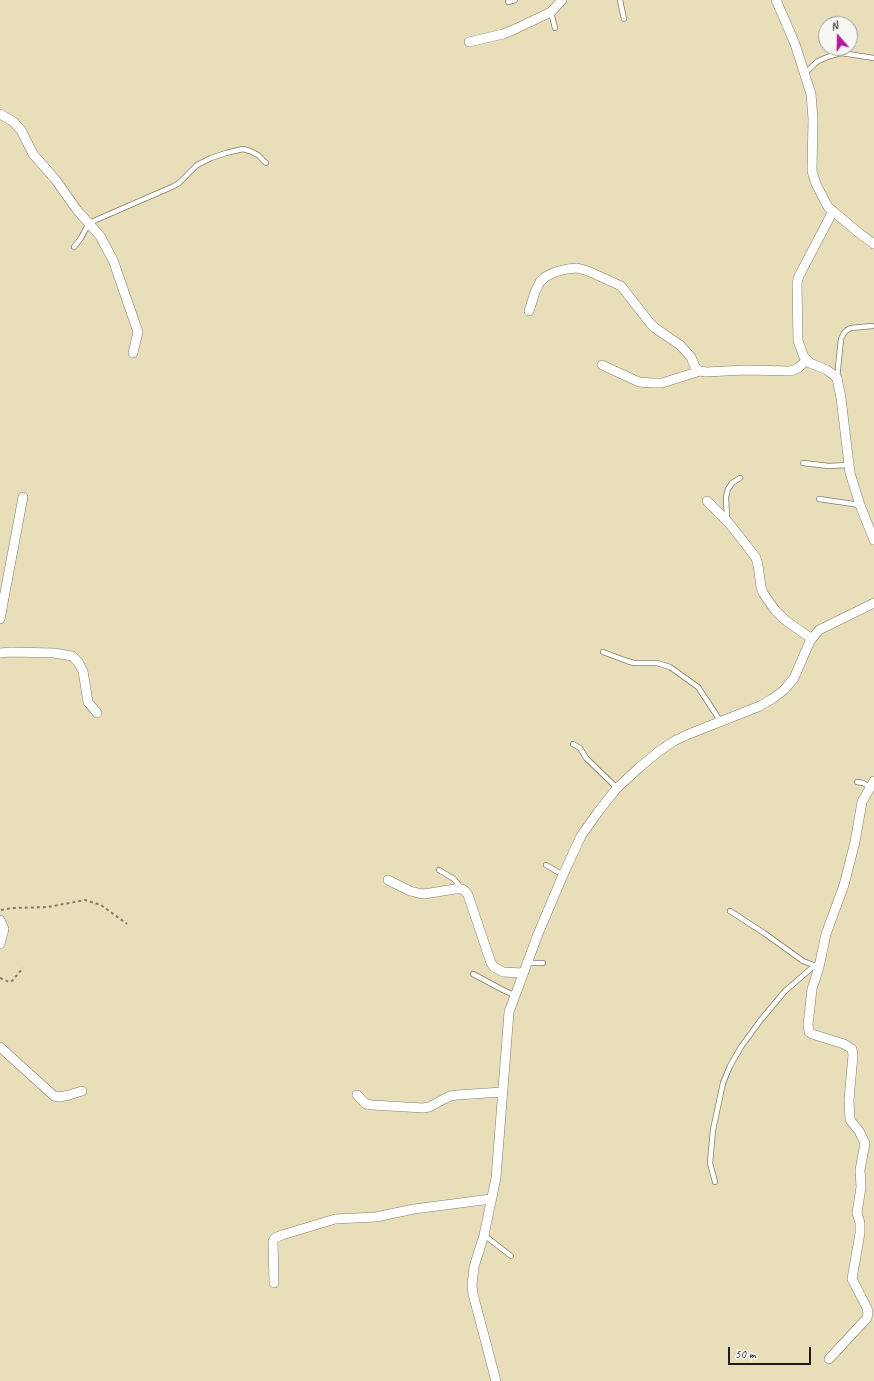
<!DOCTYPE html>
<style>
body{margin:0}
#map{position:relative;width:874px;height:1381px;overflow:hidden;background:#e9deba;font-family:Caveat,sans-serif}
canvas{display:block}
.north{position:absolute;left:818px;top:16px;width:40px;height:40px;box-sizing:border-box;background:#f6f6f2;border:1px solid #9f9f9c;border-radius:50%;rotate:340deg;font-size:11px;font-weight:700;line-height:16px;text-align:center;color:#1c1c1c}
.north::after{content:'';display:block;margin:auto;width:14px;height:18px;background:#b5179e;clip-path:polygon(50% 0,100% 100%,50% 72%,0 100%)}
.scale{position:absolute;left:728px;top:1347px;width:83px;height:18px;box-sizing:border-box;border:2px solid #1c1c1c;border-top:0;padding-left:5px;font-size:12px;line-height:14px;white-space:nowrap;color:#1c1c1c;-webkit-text-stroke:3px #f6f6f2;paint-order:stroke}
</style>
<div id="map">
<canvas width="874" height="1381"></canvas>
<div class="north">N</div>
<div class="scale">50 m</div>
</div>
<script>
const ctx = document.querySelector('canvas').getContext('2d');
ctx.lineJoin = 'round';
function shape(rows) {
  const path = new Path2D();
  for (const r of rows) {
    path.moveTo(r[0], r[1]);
    for (let i = 2; i < r.length; i += 2) path.lineTo(r[i], r[i + 1]);
  }
  return path;
}
function strokePath(path, color, width, dash) {
  ctx.strokeStyle = color;
  ctx.lineWidth = width;
  ctx.lineCap = dash ? 'butt' : 'round';
  ctx.setLineDash(dash || []);
  ctx.stroke(path);
}
const lane = shape([
 [620,0,624,19],
 [508,2,515,0],
 [551,12,555,28],
 [805,73,818,61,830,56,841,53,874,58],
 [74,247,81,238,89,223,174,186,179,183,197,165,211,158,226,153,243,149,250,151,258,155,266,163],
 [837,378,841,339,844,333,847,330,851,328,872,326],
 [803,463,829,466,848,465],
 [819,499,860,505],
 [727,520,726,497,728,489,732,483,740,478],
 [603,652,627,661,634,663,657,663,670,667,698,687,721,722],
 [573,744,580,748,586,758,617,788],
 [857,782,863,783,870,787],
 [546,865,563,875],
 [439,870,454,879,461,888],
 [730,911,764,933,803,961,816,966],
 [527,963,543,963],
 [473,974,503,990,514,995],
 [715,1182,710,1163,713,1130,723,1083,730,1066,741,1047,760,1021,785,991,814,966],
 [484,1235,511,1256]
]);
const street = shape([
 [776,0,795,44,811,94,813,119,812,171,816,184,828,207,859,233,874,244],
 [469,42,503,34,513,30,551,12,562,0],
 [0,114,14,122,17,126,21,130,33,154,55,179,77,210,100,236,113,260,138,332,133,353],
 [833,211,799,276,797,283,798,341,804,357,810,363,827,370,837,378,841,398,850,473,860,505,874,540],
 [529,311,535,292,540,282,545,277,555,272,567,269,577,268,588,271,621,286,650,323,655,328,680,345,691,357,695,367,700,371,706,372,746,370,791,371,798,368,807,360],
 [602,365,639,382,652,383,662,383,700,371],
 [707,501,728,522,747,546,756,558,758,565,761,587,763,593,775,610,785,620,812,639],
 [0,619,23,497],
 [0,653,11,652,54,653,72,656,78,662,83,671,88,702,97,713],
 [388,880,410,891,418,893,424,894,455,889,462,889,465,891,468,895,491,963,494,967,503,972,523,973],
 [0,920,4,929,0,944],
 [0,1047,54,1096,59,1097,69,1095,82,1091],
 [357,1095,366,1104,372,1105,423,1108,429,1107,450,1096,457,1095,502,1092],
 [274,1283,273,1241,275,1238,282,1235,335,1219,376,1217,414,1209,491,1199],
 [829,1359,867,1318,868,1313,867,1308,852,1279,860,1233,860,1223,857,1213,861,1187,860,1170,865,1143,859,1131,850,1120,849,1100,853,1055,852,1049,844,1044,812,1034,809,1032,808,1025,812,989,819,967,826,934,844,885,855,842,862,802,874,781],
 [496,1381,473,1294,472,1285,474,1267,484,1235,496,1178,509,1012,538,934,563,875,581,836,598,812,617,788,641,766,658,752,674,741,689,734,760,706,772,699,784,690,794,678,810,641,819,630,874,603]
]);
strokePath(lane, '#827d6b', 6);
strokePath(street, '#827d6b', 10);
strokePath(shape([
 [1,910,12,908,48,907,85,900,101,905,127,924],
 [0,978,9,982,12,981,23,968]
]), '#827d6b', 2, [3, 3]);
strokePath(lane, '#fff', 4.5);
strokePath(street, '#fff', 9);
</script>
